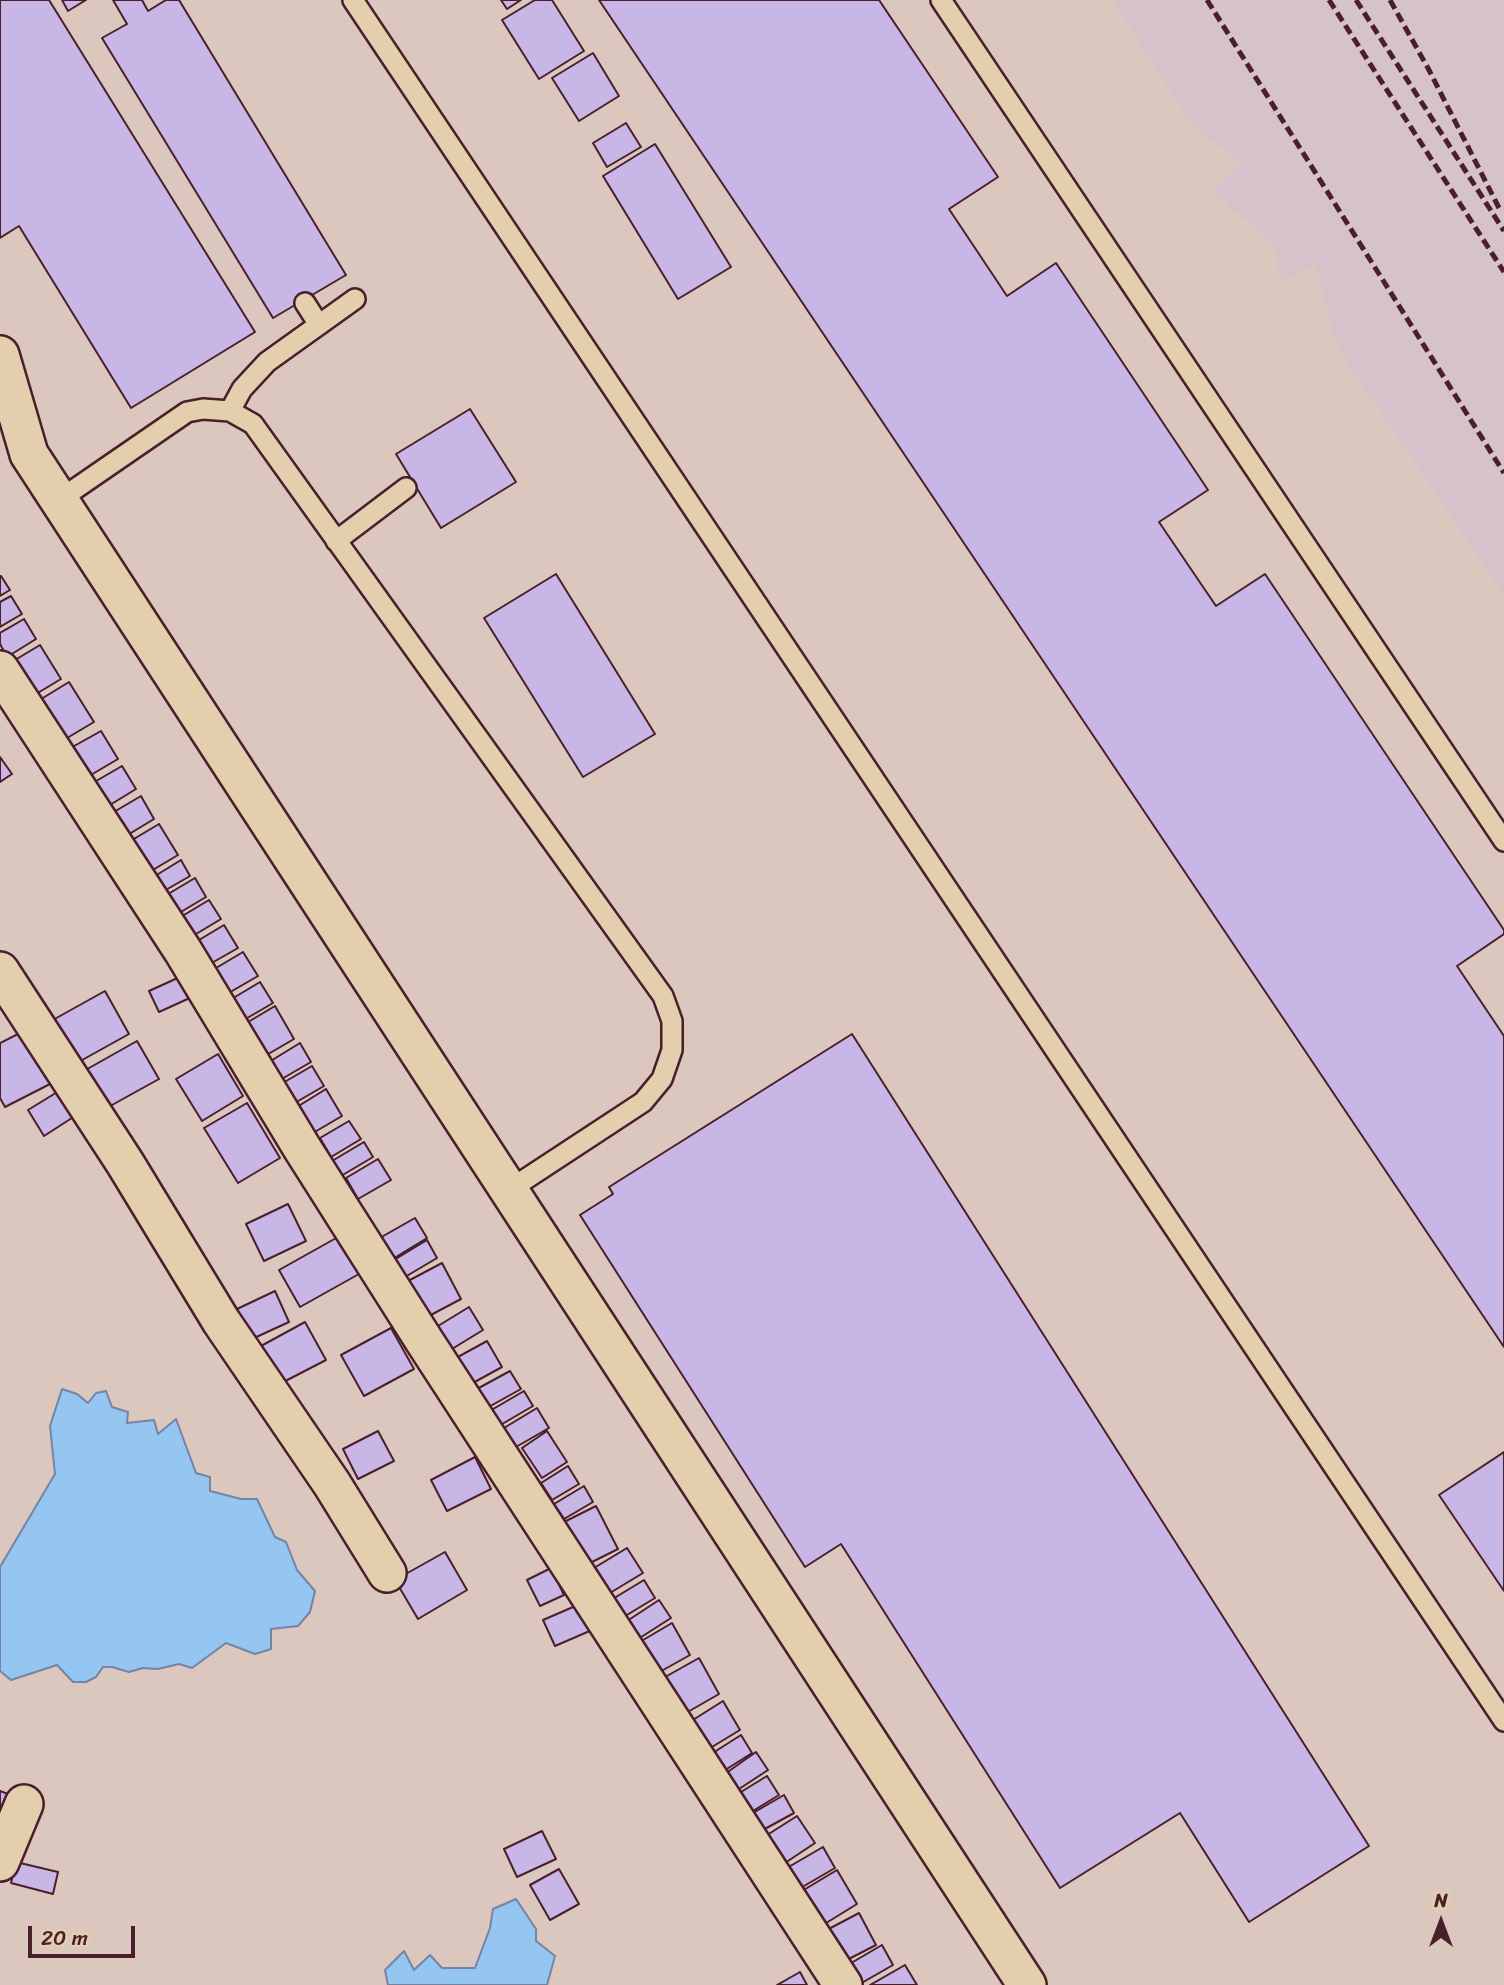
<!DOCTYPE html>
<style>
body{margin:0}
#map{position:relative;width:1504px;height:1985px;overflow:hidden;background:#dbc7be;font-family:Sriracha,sans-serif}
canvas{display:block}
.north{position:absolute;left:1406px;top:1887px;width:70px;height:70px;-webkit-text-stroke:5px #e3cead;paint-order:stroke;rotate:0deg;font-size:19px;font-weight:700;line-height:28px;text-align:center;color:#4a1f2b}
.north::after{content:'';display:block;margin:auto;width:24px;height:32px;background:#4a1f2b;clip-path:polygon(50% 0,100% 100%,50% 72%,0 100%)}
.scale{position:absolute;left:28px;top:1926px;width:107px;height:32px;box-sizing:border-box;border:4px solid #4a1f2b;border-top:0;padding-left:9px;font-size:21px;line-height:24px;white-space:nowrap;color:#4a1f2b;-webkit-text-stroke:5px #e3cead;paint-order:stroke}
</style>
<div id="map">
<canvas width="1504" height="1985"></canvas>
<div class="north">N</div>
<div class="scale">20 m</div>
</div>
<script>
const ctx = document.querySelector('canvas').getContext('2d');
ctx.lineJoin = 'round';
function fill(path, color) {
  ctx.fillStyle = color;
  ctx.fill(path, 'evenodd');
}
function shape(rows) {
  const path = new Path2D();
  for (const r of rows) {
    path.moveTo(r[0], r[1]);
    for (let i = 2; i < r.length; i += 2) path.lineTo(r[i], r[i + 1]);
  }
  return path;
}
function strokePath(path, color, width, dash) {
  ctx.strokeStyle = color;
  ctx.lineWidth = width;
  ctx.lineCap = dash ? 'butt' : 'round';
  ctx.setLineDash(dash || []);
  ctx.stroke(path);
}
fill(shape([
 [1113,0,1504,0,1504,595,1339,350,1332,331,1316,264,1280,282,1276,248,1212,190,1241,164,1190,123]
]), '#d5c2ca');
const water = shape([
 [62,1389,77,1394,88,1403,96,1393,106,1391,112,1407,128,1412,127,1423,154,1420,158,1434,176,1419,196,1473,210,1477,210,1491,241,1499,257,1499,275,1537,286,1542,297,1570,315,1591,310,1612,298,1626,271,1629,271,1649,255,1654,226,1643,192,1668,179,1664,158,1669,143,1668,129,1672,112,1667,103,1667,96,1677,86,1682,73,1682,57,1665,11,1680,0,1671,0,1567,55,1474,50,1426,62,1389],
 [516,1899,536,1929,536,1941,555,1956,547,1985,388,1985,385,1970,404,1951,414,1970,430,1955,442,1968,475,1968,490,1928,493,1909,516,1899]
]);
fill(water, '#94c6f1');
strokePath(water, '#7683a2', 2);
const building = shape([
 [0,0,49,0,255,332,131,408,19,226,0,238,0,0],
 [62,0,86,0,68,11,62,0],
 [113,0,142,0,148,11,166,0,179,0,346,275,273,318,102,38,127,24,113,0],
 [501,0,521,0,507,9,501,0],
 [535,0,552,0,584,51,539,79,502,20,535,0],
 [599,0,879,0,998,177,949,209,1007,296,1056,263,1208,490,1159,522,1216,606,1265,574,1504,930,1504,934,1457,966,1504,1036,1504,1347,599,0],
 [593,53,619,96,579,121,552,78,593,53],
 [626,123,641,147,607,167,593,143,626,123],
 [655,144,731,267,678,299,603,176,655,144],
 [470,409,516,482,441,528,396,454,470,409],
 [556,574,655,734,583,777,484,618,556,574],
 [1,576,10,590,0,596,0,577,1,576],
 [11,596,22,614,0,627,0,602,11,596],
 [24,619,36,639,7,657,0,644,0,633,24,619],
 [40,645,61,679,31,697,10,663,40,645],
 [69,682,94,722,57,744,33,704,69,682],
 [101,731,118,759,84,779,67,750,101,731],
 [0,757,12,774,0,782,0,757],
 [122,766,136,789,105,808,91,784,122,766],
 [141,796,154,819,121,839,107,816,141,796],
 [159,824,178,855,146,874,127,843,159,824],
 [181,860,190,876,164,891,155,876,181,860],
 [195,878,206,897,169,919,158,900,195,878],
 [209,900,221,919,186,940,174,921,209,900],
 [224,925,238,948,203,968,189,946,224,925],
 [243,952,258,976,220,998,206,974,243,952],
 [182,976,192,997,159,1012,149,991,182,976],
 [260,982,273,1003,237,1024,225,1003,260,982],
 [105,991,129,1034,75,1064,51,1021,105,991],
 [275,1006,294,1039,258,1060,238,1028,275,1006],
 [22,1032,50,1084,5,1107,0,1098,0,1043,22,1032],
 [852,1034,1369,1846,1249,1922,1180,1813,1060,1888,841,1544,805,1567,580,1215,613,1194,609,1187,852,1034],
 [137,1041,159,1079,103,1110,82,1072,137,1041],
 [300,1043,311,1062,280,1080,269,1062,300,1043],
 [218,1054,243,1096,202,1121,176,1079,218,1054],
 [312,1066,324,1086,293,1104,281,1084,312,1066],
 [326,1089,342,1116,313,1133,297,1107,326,1089],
 [59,1091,75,1116,44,1136,28,1110,59,1091],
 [247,1103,280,1158,238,1183,204,1128,247,1103],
 [349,1121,361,1139,331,1157,320,1138,349,1121],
 [364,1142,373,1157,341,1176,332,1161,364,1142],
 [378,1159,391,1180,358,1199,346,1178,378,1159],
 [288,1204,306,1241,264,1261,246,1224,288,1204],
 [415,1218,427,1238,391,1260,378,1239,415,1218],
 [338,1237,359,1274,300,1307,279,1270,338,1237],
 [427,1240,437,1258,405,1277,394,1260,427,1240],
 [442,1263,461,1299,427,1317,408,1281,442,1263],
 [275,1291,289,1322,252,1339,237,1309,275,1291],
 [469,1307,483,1330,452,1349,438,1326,469,1307],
 [305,1322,326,1360,270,1389,250,1352,305,1322],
 [391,1328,414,1369,364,1396,341,1355,391,1328],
 [487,1341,502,1367,471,1384,456,1358,487,1341],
 [510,1371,521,1389,485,1409,475,1390,510,1371],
 [524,1391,533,1406,497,1427,488,1412,524,1391],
 [537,1408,549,1428,516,1447,504,1428,537,1408],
 [378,1431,394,1461,358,1479,343,1449,378,1431],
 [547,1431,567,1462,542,1478,522,1448,547,1431],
 [1504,1452,1504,1591,1439,1495,1504,1452],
 [475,1457,491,1489,447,1511,431,1480,475,1457],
 [568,1466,579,1484,552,1500,541,1483,568,1466],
 [584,1486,593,1502,564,1519,554,1504,584,1486],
 [596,1506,618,1549,582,1567,560,1524,596,1506],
 [627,1548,643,1573,605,1596,589,1571,627,1548],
 [445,1552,467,1590,418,1619,395,1580,445,1552],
 [551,1568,564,1595,540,1606,527,1580,551,1568],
 [644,1580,655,1598,622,1618,611,1600,644,1580],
 [659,1600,671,1618,635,1641,624,1623,659,1600],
 [580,1604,592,1630,555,1646,543,1620,580,1604],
 [672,1623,690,1655,656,1674,638,1643,672,1623],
 [699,1658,719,1694,679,1717,658,1681,699,1658],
 [723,1701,740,1730,702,1753,685,1725,723,1701],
 [741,1735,752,1753,719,1774,708,1756,741,1735],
 [756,1752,768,1770,733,1793,722,1776,756,1752],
 [767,1776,779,1795,748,1814,736,1795,767,1776],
 [0,1791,8,1794,0,1813,0,1791],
 [784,1795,794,1813,763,1830,753,1813,784,1795],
 [797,1816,815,1843,782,1865,764,1837,797,1816],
 [542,1831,556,1859,517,1877,504,1849,542,1831],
 [823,1847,835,1868,792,1893,780,1872,823,1847],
 [16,1862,58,1872,53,1894,11,1883,16,1862],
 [559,1869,579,1904,550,1920,530,1885,559,1869],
 [837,1870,857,1904,818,1928,797,1894,837,1870],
 [859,1913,876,1945,839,1964,823,1932,859,1913],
 [882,1945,893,1965,858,1985,846,1966,882,1945],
 [905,1965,917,1985,870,1985,905,1965],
 [800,1972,807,1985,777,1985,800,1972]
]);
fill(building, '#c8b6e7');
strokePath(building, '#4a1f2b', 2);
const lane = shape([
 [353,0,1504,1721],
 [941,0,1504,841],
 [305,303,319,325],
 [230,411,242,389,267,362,355,299],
 [59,500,187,412,203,409,230,411,253,424,663,996,672,1021,672,1050,662,1079,643,1102,509,1190],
 [336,541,406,488]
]);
const street = shape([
 [0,355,29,454,1027,1985],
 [0,670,183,951,302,1148,425,1342,843,1985],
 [0,971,125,1163,221,1321,332,1484,387,1573],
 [0,1862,24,1804]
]);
strokePath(lane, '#4a1f2b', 24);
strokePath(street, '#4a1f2b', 42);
strokePath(lane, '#e3cead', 19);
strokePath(street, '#e3cead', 37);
strokePath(shape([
 [1207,0,1504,473],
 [1329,0,1504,272],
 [1356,0,1504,231],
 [1390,0,1429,70,1499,208]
]), '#4a1f2b', 5, [10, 5]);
</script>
